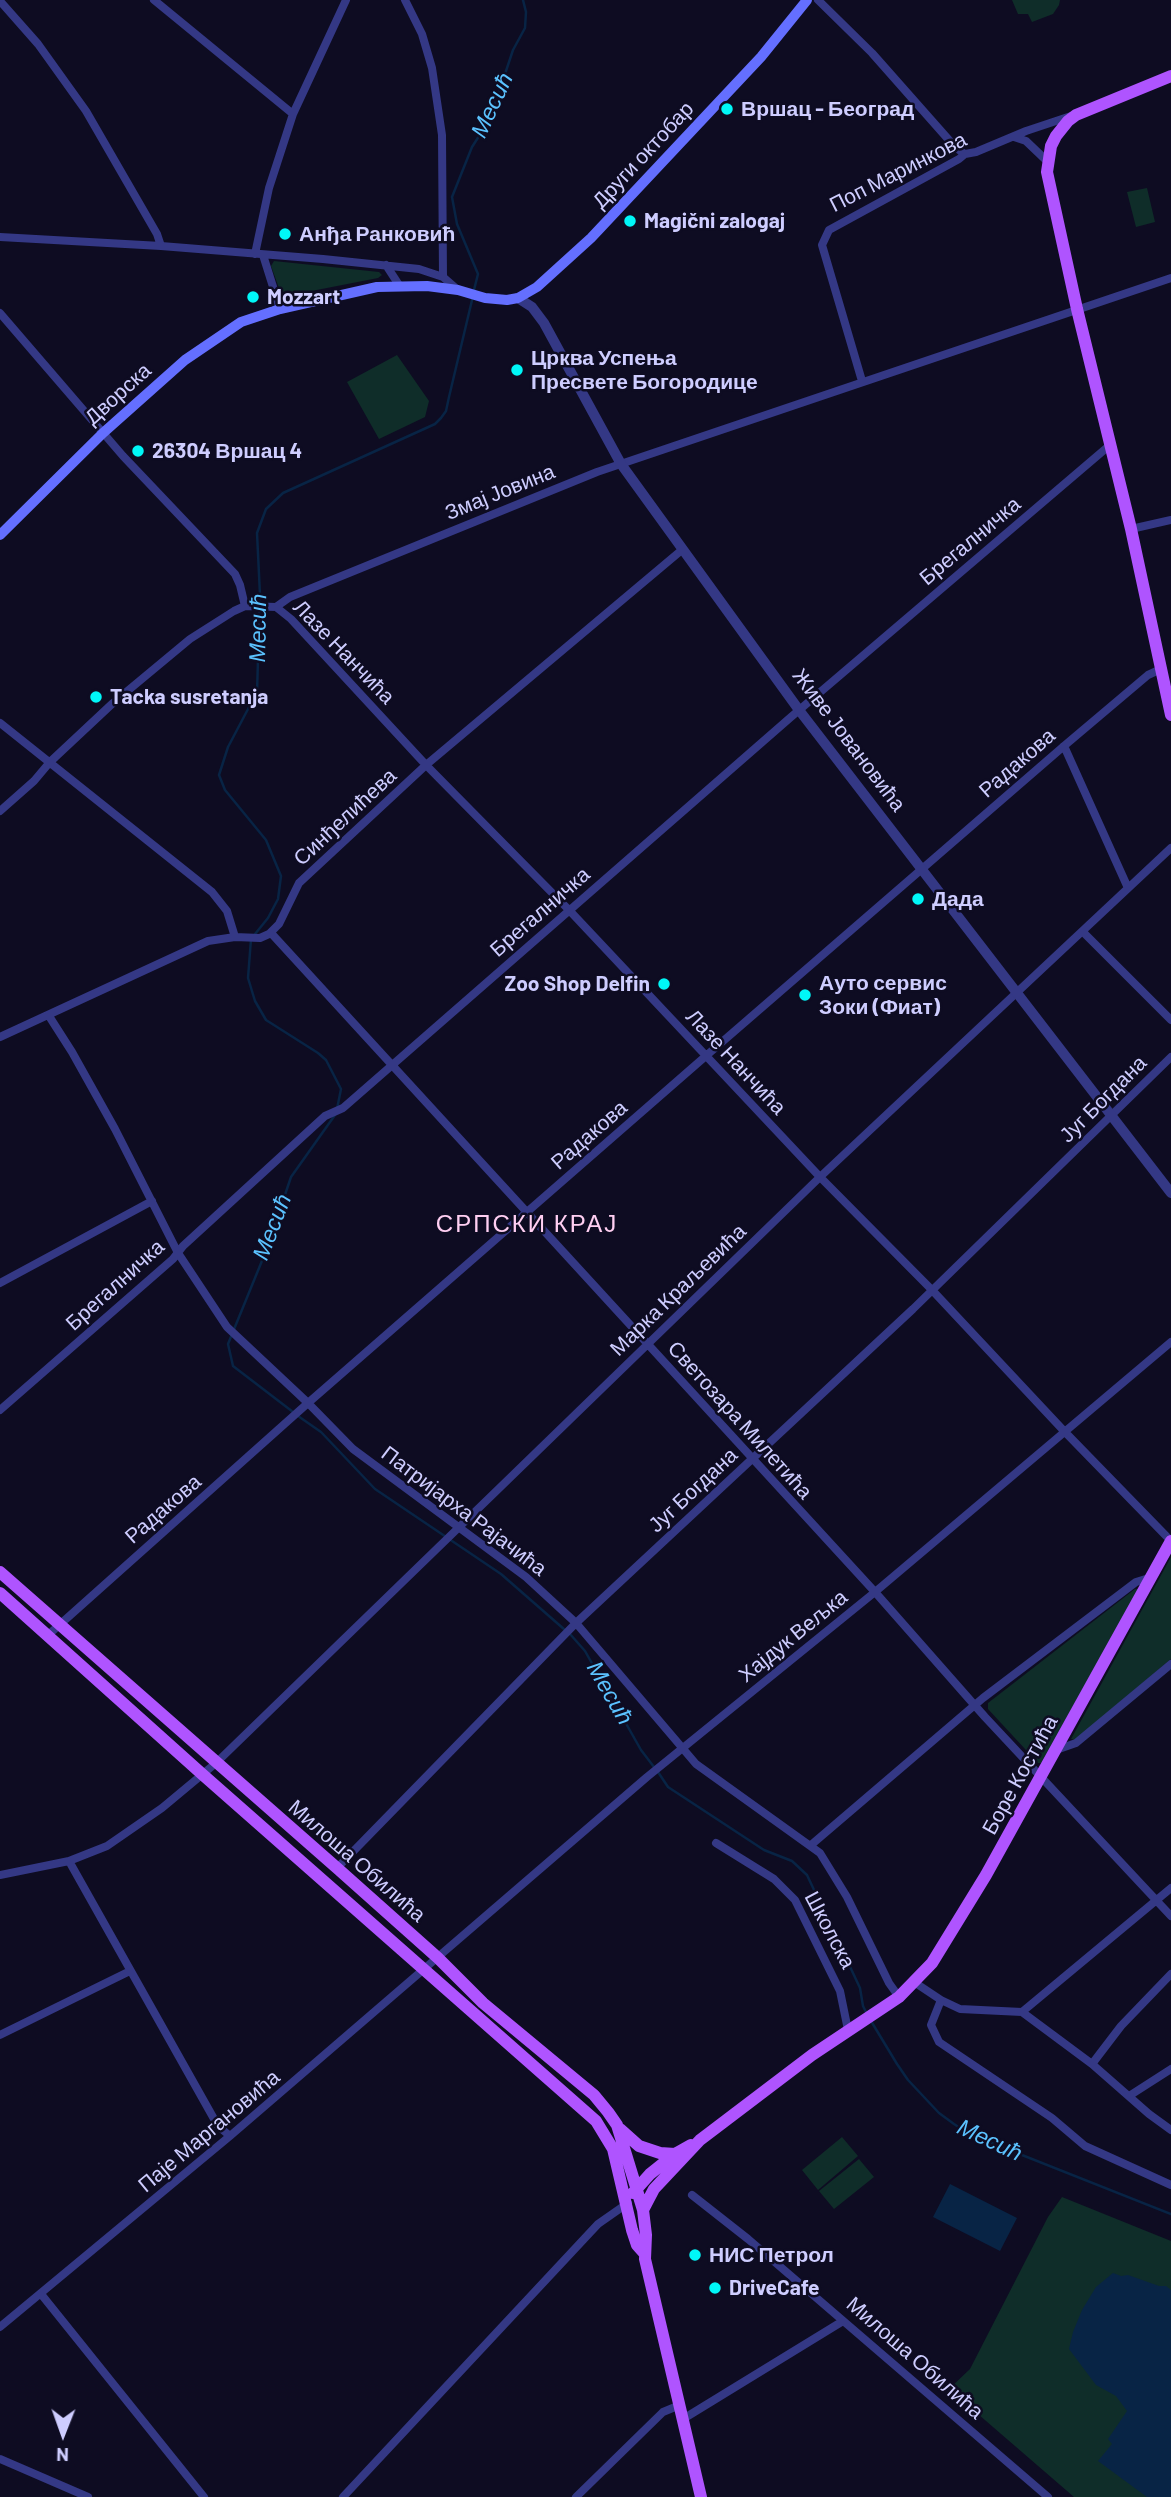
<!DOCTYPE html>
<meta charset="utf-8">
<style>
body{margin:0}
#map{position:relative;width:1171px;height:2497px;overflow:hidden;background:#0e0c22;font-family:Barlow,sans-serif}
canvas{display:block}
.north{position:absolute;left:28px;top:2399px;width:70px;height:70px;-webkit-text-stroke:5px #0e0c22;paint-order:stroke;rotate:181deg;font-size:19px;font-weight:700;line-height:28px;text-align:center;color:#cecdff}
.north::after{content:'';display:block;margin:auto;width:24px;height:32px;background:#cecdff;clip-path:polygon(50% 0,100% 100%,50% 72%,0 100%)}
</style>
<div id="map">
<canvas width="1171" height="2497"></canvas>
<div class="north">N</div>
</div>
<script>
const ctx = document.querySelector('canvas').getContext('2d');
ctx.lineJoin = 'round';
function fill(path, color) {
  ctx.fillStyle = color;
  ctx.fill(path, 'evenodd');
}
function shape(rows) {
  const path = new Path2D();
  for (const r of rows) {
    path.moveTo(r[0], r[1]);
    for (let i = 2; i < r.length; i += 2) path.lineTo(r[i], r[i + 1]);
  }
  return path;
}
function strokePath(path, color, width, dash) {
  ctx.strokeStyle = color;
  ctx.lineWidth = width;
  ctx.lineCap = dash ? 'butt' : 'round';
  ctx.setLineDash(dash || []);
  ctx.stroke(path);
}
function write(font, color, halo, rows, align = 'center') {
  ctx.font = font + ' Barlow,sans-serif';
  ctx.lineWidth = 5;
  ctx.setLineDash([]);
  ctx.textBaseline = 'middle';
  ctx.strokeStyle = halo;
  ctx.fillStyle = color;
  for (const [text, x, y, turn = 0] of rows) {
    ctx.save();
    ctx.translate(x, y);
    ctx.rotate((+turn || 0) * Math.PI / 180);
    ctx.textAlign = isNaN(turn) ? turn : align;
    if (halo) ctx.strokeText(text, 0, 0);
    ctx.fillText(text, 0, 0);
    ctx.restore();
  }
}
fill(shape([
 [1012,0,1060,0,1059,5,1053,14,1032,22,1028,14,1018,14],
 [1147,188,1155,222,1136,227,1127,192],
 [274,261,379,272,382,275,378,278,286,296,281,294,275,277,271,266],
 [397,355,429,401,425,417,379,439,347,382],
 [1171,1557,1171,1659,1075,1740,1071,1739],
 [1135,1589,1139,1589,1041,1763,1038,1763,988,1709,988,1703],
 [842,2137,858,2156,818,2190,802,2170],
 [859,2159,874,2177,834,2209,819,2191],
 [1062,2197,1171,2241,1171,2497,1074,2497,949,2389,970,2369,1048,2217]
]), '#0f2d29');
fill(shape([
 [950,2184,1017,2218,1000,2251,933,2217],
 [1113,2273,1121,2276,1128,2275,1159,2286,1166,2286,1171,2290,1171,2497,1147,2497,1098,2461,1112,2444,1108,2439,1127,2411,1116,2396,1096,2385,1069,2349,1073,2332,1082,2310,1096,2287]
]), '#082445');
strokePath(shape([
 [474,290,478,274,457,224,452,197,472,147,490,119,513,50,525,28,526,12,523,0],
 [337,1109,341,1089,326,1060,318,1053,266,1020,255,1001,248,978,251,939,268,918,278,899,281,876,266,840,225,790,219,775,228,747,257,692,260,595,257,533,266,509,283,493,435,424,441,418,446,411,449,397,473,296],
 [293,1412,233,1366,228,1344,266,1251,291,1177,335,1115],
 [298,1416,321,1432,375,1489,501,1574,565,1630],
 [570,1634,585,1651,641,1750,654,1767],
 [658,1772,668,1787,764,1850,792,1861,807,1875,860,1988,863,2006,866,2012],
 [871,2021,897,2064,908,2080,939,2113,954,2124,969,2134,1171,2214]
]), '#082445', 2.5);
strokePath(shape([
 [154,0,293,114],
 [405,0,422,34,432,68,442,135,443,277,458,290],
 [818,0,872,53,956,148,965,154],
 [0,1,38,44,86,111,157,234,161,246],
 [1014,137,1026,141,1048,162],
 [0,237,161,246,323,259,419,269,443,277],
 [255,254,269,188,293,114,346,0],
 [263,255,280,309],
 [386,265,399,285],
 [0,313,123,456,235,574,240,585,245,606],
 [862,381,822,245,829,230,959,159,965,154,976,152,1026,131,1071,116],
 [1131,529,1171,520],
 [276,607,291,619,426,765,569,910,820,1177,932,1290,1064,1431,1171,1541],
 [0,723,212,892,227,911,235,937],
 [1064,746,1128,888],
 [0,811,34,781,50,762,113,703,190,639,234,611,245,606,276,607,290,597,597,472,1171,278],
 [1083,932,1171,1020],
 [271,933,875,1592,985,1717,1171,1916],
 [49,1016,72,1052,115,1129,178,1253,227,1327,308,1403,353,1449,526,1577,576,1623,696,1764,820,1853,847,1897,889,1983,899,1997],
 [0,1037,208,941,235,937,260,938,269,934,279,924,299,883,426,765,683,549],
 [0,1283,152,1201],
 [0,1410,173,1259,183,1246,325,1116,343,1108,791,717,1110,445],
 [47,1636,308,1403,707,1055,1064,746,1148,675,1161,669],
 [1056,1750,1076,1743,1171,1664],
 [716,1843,774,1879,795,1900,840,1991,848,2030],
 [811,1845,983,1698,1136,1582,1152,1577],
 [69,1861,218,2126,230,2136],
 [337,1868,576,1623,913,1309,1171,1057],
 [0,1875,69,1861,107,1846,162,1808,216,1763,820,1177,1171,848],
 [914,1982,941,2000,960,2009,1022,2012,1092,2064,1149,2114,1171,2130],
 [941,2000,931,2025,939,2042,1052,2118,1085,2146,1171,2185],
 [1022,2012,1171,1888],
 [0,2035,130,1971],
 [1092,2064,1121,2026,1171,1974],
 [1129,2096,1171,2069],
 [692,2195,748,2239,1048,2497],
 [41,2294,204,2497],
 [0,2327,230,2136,647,1777,875,1592,1171,1342],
 [683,2419,843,2321],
 [0,2459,88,2497],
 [343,2497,598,2224,628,2203],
 [576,2497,663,2412,680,2405]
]), '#343885', 8);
strokePath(shape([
 [518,298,532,307,544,323,621,464,799,710,1171,1193]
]), '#343885', 10);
strokePath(shape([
 [0,535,103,433,185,360,241,322,280,309,377,287,427,286,458,290,485,298,507,300,518,298,537,287,591,238,761,57,807,0]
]), '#646fff', 10);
strokePath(shape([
 [1171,76,1076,115,1068,121,1056,136,1051,146,1047,172,1077,309,1131,529,1171,715],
 [0,1572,337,1868,438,1958,483,2003,594,2095,608,2112,617,2125,643,2210,646,2235,645,2259,701,2497],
 [0,1593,202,1774,596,2121,613,2149,632,2230,637,2245,645,2254],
 [620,2129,639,2146,660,2153,675,2154],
 [633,2193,650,2174,675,2154,691,2145],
 [643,2210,654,2189,700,2140,812,2055,899,1997,932,1963,986,1875,1171,1541]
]), '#af54ff', 12);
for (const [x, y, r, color] of [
 [727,109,7,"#00f7f8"],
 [630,221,7,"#00f7f8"],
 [285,234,7,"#00f7f8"],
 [253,297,7,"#00f7f8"],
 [517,370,7,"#00f7f8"],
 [138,451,7,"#00f7f8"],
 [96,697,7,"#00f7f8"],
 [918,899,7,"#00f7f8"],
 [664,984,7,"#00f7f8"],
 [805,995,7,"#00f7f8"],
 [695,2255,7,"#00f7f8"],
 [715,2288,7,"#00f7f8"]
]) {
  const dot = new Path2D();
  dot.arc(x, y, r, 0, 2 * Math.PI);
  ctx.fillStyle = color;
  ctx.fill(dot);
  strokePath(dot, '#0e0c22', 2.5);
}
write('bold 21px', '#cecdff', '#0e0c22', [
 ["Вршац - Београд",741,109],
 ["Magični zalogaj",644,221],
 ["Анђа Ранковић",299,234],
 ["Mozzart",267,297],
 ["Црква Успења",531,358],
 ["Пресвете Богородице",531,382],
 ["26304 Вршац 4",152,451],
 ["Tacka susretanja",110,697],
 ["Дада",932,899],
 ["Ауто сервис",819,983],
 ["Зоки (Фиат)",819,1007],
 ["Zoo Shop Delfin",650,984,"right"],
 ["НИС Петрол",709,2255],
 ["DriveCafe",729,2288]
], 'left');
write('21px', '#cecdff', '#0e0c22', [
 ["Други октобар",643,155,-47],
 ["Поп Маринкова",898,172,-27],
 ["Дворска",118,394,-42],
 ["Змај Јовина",500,492,-22],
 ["Брегалничка",970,541,-40],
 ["Лазе Нанчића",344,652,46],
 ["Живе Јовановића",849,740,53],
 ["Радакова",1017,763,-41],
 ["Синђелићева",345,817,-43],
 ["Брегалничка",540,912,-41],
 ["Лазе Нанчића",736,1062,47],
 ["Југ Богдана",1103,1099,-45],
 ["Радакова",589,1135,-41],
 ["Брегалничка",115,1285,-42],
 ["Марка Краљевића",678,1290,-44],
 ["Светозара Милетића",740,1420,48],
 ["Југ Богдана",693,1490,-43],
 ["Радакова",163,1509,-41],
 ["Патријарха Рајачића",464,1511,37],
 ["Хајдук Вељка",793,1636,-39],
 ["Боре Костића",1020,1775,-61],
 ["Милоша Обилића",357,1861,41],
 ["Школска",830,1930,62],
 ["Паје Маргановића",209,2131,-40],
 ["Милоша Обилића",915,2358,41]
]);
write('italic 23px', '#5bc2ff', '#0e0c22', [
 ["Месић",492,105,-65],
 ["Месић",258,628,-89],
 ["Месић",272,1227,-69],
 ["Месић",610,1693,60],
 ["Месић",990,2140,25]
]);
ctx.letterSpacing = '2px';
write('24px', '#ffcff2', '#0e0c22', [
 ["СРПСКИ КРАЈ",527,1224]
]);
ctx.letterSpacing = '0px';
</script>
